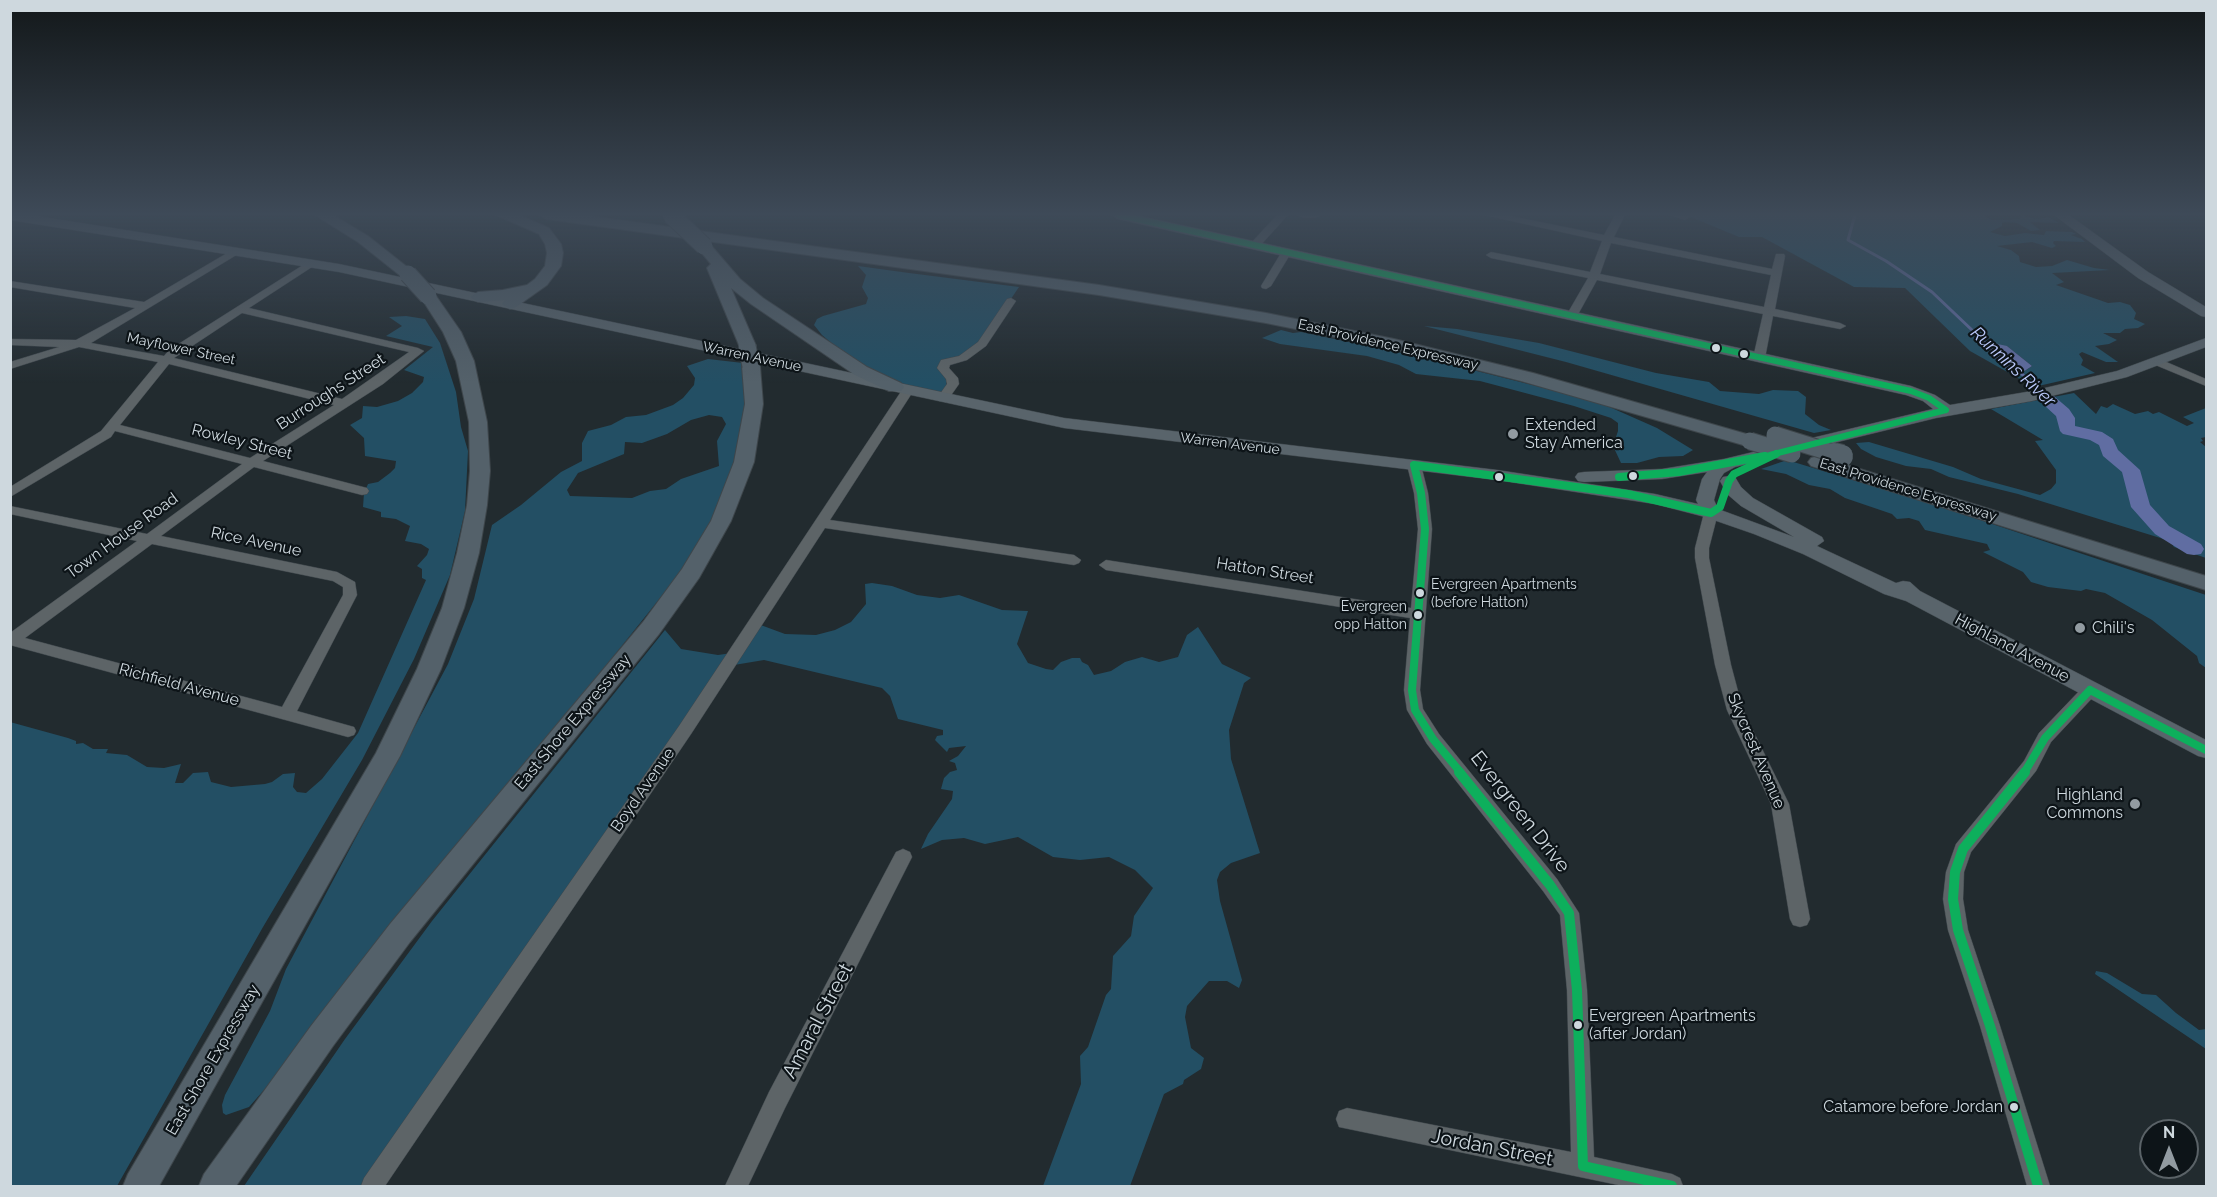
<!DOCTYPE html>
<style>
body{margin:0}
#map{position:relative;width:2217px;height:1197px;overflow:hidden;background:#222b2f;font-family:Raleway,sans-serif}
canvas{display:block}
.frame{position:absolute;inset:0;border:12px solid #ced8de;pointer-events:none}
.north{position:absolute;left:2139px;top:1119px;width:60px;height:60px;box-sizing:border-box;background:#0d1418;border:2px solid #5a6267;border-radius:50%;rotate:0deg;font-size:16px;font-weight:700;line-height:24px;text-align:center;color:#ced8de}
.north::after{content:'';display:block;margin:auto;width:21px;height:27px;background:#929ba1;clip-path:polygon(50% 0,100% 100%,50% 72%,0 100%)}
</style>
<div id="map">
<canvas width="2217" height="1197"></canvas>
<div class="frame"></div>
<div class="north">N</div>
</div>
<script>
const ctx = document.querySelector('canvas').getContext('2d');
ctx.lineJoin = 'round';
function fill(path, color) {
  ctx.fillStyle = color;
  ctx.fill(path, 'evenodd');
}
function shape(rows) {
  const path = new Path2D();
  for (const r of rows) {
    path.moveTo(r[0], r[1]);
    for (let i = 2; i < r.length; i += 2) path.lineTo(r[i], r[i + 1]);
  }
  return path;
}
function strokePath(path, color, width, dash) {
  ctx.strokeStyle = color;
  ctx.lineWidth = width;
  ctx.lineCap = dash ? 'butt' : 'round';
  ctx.setLineDash(dash || []);
  ctx.stroke(path);
}
function write(font, color, halo, rows, align = 'center') {
  ctx.font = font + ' Raleway,sans-serif';
  ctx.lineWidth = 4.5;
  ctx.setLineDash([]);
  ctx.textBaseline = 'middle';
  ctx.strokeStyle = halo;
  ctx.fillStyle = color;
  for (const [text, x, y, turn = 0] of rows) {
    ctx.save();
    ctx.translate(x, y);
    ctx.rotate((+turn || 0) * Math.PI / 180);
    ctx.textAlign = isNaN(turn) ? turn : align;
    if (halo) ctx.strokeText(text, 0, 0);
    ctx.fillText(text, 0, 0);
    ctx.restore();
  }
}
fill(shape([
 [1686,215,1983,215,1992,220,2020,219,2021,215,2036,219,2049,217,2059,223,2030,222,2040,230,2031,231,2017,223,2005,222,2002,223,2002,226,1990,232,2005,236,2025,233,2044,235,2046,231,2072,232,2076,234,2071,235,2082,239,2085,242,2054,241,2053,243,2056,246,2052,248,2032,242,1997,246,2011,250,2019,256,2020,262,2036,267,2052,266,2067,260,2094,268,2110,270,2052,273,2064,282,2056,285,2108,303,2120,302,2130,305,2136,313,2134,319,2145,324,2138,328,2125,329,2120,333,2103,333,2117,340,2109,344,2095,346,2118,362,2106,362,2082,352,2079,354,2083,360,2081,365,2095,373,2034,387,1970,351,1905,288,1854,287,1762,237,1739,237],
 [2007,346,2032,366,2023,372,2024,375,2010,373,1989,352,1992,347],
 [858,266,909,273,1019,287,977,349,944,363,948,394,895,389,842,352,822,335,814,325,817,319,823,316,866,304,868,298,862,287,866,275],
 [406,316,425,319,440,343,456,392,461,427,468,451,465,511,450,575,414,659,362,760,263,927,117,1186,11,1186,10,722,68,738,76,741,76,744,83,743,93,749,108,749,106,753,127,755,147,767,164,768,181,764,175,783,183,783,193,773,208,772,211,782,231,787,265,784,272,782,283,774,295,773,293,787,297,792,306,793,322,779,358,733,426,580,422,578,422,569,417,566,427,555,429,549,421,544,405,541,410,526,396,519,381,517,381,512,363,507,364,493,368,484,378,482,390,473,395,468,396,461,365,456,364,438,350,425,362,418,363,406,377,407,398,401,412,393,423,382,424,377,404,370,433,347,386,336,402,326,389,317],
 [1424,326,1457,329,1539,343,1656,373,1709,382,1720,391,1759,394,1773,390,1798,391,1806,397,1805,414,1819,425,1831,430,1814,433,1566,362],
 [1281,330,1293,333,1301,332,1425,358,1596,401,1657,428,1693,450,1683,456,1659,457,1637,463,1621,463,1613,446,1618,431,1618,423,1611,418,1574,406,1480,381,1416,374,1399,365,1367,356,1280,344,1262,338],
 [708,359,743,363,745,427,739,463,697,552,286,1065,249,1107,226,1115,223,1113,222,1105,225,1095,270,1011,286,969,448,664,474,599,492,525,521,505,561,472,582,461,582,443,588,431,611,425,626,417,646,415,673,405,683,398,694,385,695,378,687,366],
 [709,415,722,417,726,424,717,441,719,466,681,479,666,489,650,491,632,498,570,496,567,490,578,473,624,454,625,442,642,443,667,434,691,420],
 [2074,393,2096,414,2101,406,2107,408,2113,404,2135,414,2148,411,2153,414,2159,412,2187,426,2194,423,2183,417,2206,408,2206,437,2201,438,2203,441,2200,442,2206,447,2206,558,2174,547,2170,541,2018,494,1949,477,1931,469,1906,466,1876,457,1861,449,1856,443,1869,442,1953,467,1981,479,2040,495,2051,489,2056,483,2056,470,2035,441,2043,440,1991,409],
 [1787,460,1935,505,2206,595,2206,668,2199,663,2197,656,2152,620,2105,593,2086,589,2081,591,2048,587,2031,582,2023,572,1983,552,1990,550,1987,544,1925,530,1919,521,1909,518,1897,519,1892,514,1845,498,1830,489,1809,485,1786,474,1761,469],
 [872,583,892,586,917,595,940,598,959,595,1002,610,1028,611,1017,644,1028,663,1046,669,1053,670,1061,662,1072,658,1080,658,1082,662,1088,665,1094,675,1111,671,1125,662,1142,657,1159,662,1178,657,1187,635,1198,627,1222,664,1251,678,1244,683,1229,730,1231,759,1260,853,1231,863,1220,872,1217,880,1220,901,1242,980,1239,988,1227,981,1209,981,1187,1006,1185,1017,1191,1048,1204,1058,1201,1069,1184,1080,1183,1084,1164,1094,1130,1186,1043,1186,1081,1084,1080,1056,1088,1047,1106,995,1111,989,1113,956,1131,936,1134,916,1153,888,1135,870,1109,857,1080,860,1053,857,1018,837,985,844,964,838,942,840,921,849,928,834,952,799,953,791,941,789,944,778,950,772,957,770,955,763,949,761,958,756,966,746,949,748,947,752,935,740,937,736,943,735,943,730,898,719,890,696,882,688,764,660,734,665,370,1186,244,1186,345,1039,432,921,665,630,681,649,718,655,732,653,758,624,785,634,816,635,835,630,851,622,866,604,865,584],
 [2096,971,2107,973,2142,994,2156,995,2176,1013,2199,1030,2206,1029,2206,1049,2095,974]
]), '#234f64');
fill(shape([
 [1988,342,2007,346,2032,366,2023,372,2024,376,2010,373,1989,352,1992,346]
]), '#606da2');
strokePath(shape([
 [1855,215,1848,240,1886,261,1932,292,1993,350],
 [2022,374,2040,392]
]), '#606da2', 3);
fill(shape([
 [2042,390,2048,391,2069,409,2075,418,2075,426,2102,432,2113,439,2118,450,2140,470,2150,505,2169,526,2201,544,2204,549,2201,554,2194,555,2187,554,2155,534,2131,507,2122,472,2103,456,2099,445,2090,440,2063,434,2060,431,2056,416,2033,395,2036,391,2042,390]
]), '#606da2');
const minor = shape([
 [1277,215,1288,215,1258,248,1250,248,1250,244,1277,215],
 [1298,215,1321,215,1316,218,1303,218,1298,215],
 [1484,215,1506,215,1604,235,1615,215,1625,215,1614,237,1772,269,1776,254,1784,254,1785,256,1775,309,1840,323,1846,326,1840,329,1773,316,1765,358,1759,362,1753,358,1763,314,1597,280,1576,318,1568,318,1566,316,1588,278,1491,258,1486,255,1491,252,1590,272,1602,241,1484,215],
 [1611,243,1771,275,1764,307,1600,274,1611,243],
 [1670,215,1689,215,1690,217,1685,220,1670,215],
 [234,249,239,252,238,254,91,343,164,356,169,350,311,260,315,261,315,265,249,308,418,348,424,351,383,384,263,461,367,488,369,491,367,494,362,495,254,467,161,536,337,572,355,582,357,595,297,711,354,727,356,731,354,735,348,737,10,645,10,633,137,541,10,514,10,506,147,534,242,464,115,431,111,437,10,497,10,487,101,431,158,362,79,347,10,369,10,362,59,347,10,345,10,339,76,340,135,308,10,287,10,281,144,302,234,249],
 [242,313,409,352,342,399,174,358,242,313],
 [169,364,334,405,250,458,120,425,169,364],
 [152,544,333,581,343,587,343,595,282,707,25,638,152,544],
 [1286,250,1291,253,1271,286,1266,289,1262,288,1261,286,1281,253,1286,250],
 [1011,298,1016,301,986,346,967,360,950,365,949,368,958,378,959,384,947,401,939,401,937,398,947,384,946,379,937,368,941,360,959,356,978,342,1007,299,1011,298],
 [2157,358,2206,379,2206,386,2153,364,2151,362,2157,358],
 [908,386,914,390,830,520,1074,555,1081,560,1079,563,1074,565,825,528,691,734,385,1186,361,1186,364,1178,679,726,902,390,908,386],
 [1414,461,1421,465,1428,493,1432,529,1420,690,1423,709,1439,734,1557,879,1579,913,1587,990,1594,1157,1672,1174,1680,1178,1683,1186,1623,1186,1339,1127,1336,1119,1339,1111,1347,1108,1571,1152,1567,990,1560,915,1543,891,1427,744,1407,710,1404,690,1410,618,1106,570,1099,565,1106,560,1411,608,1418,529,1414,493,1407,465,1414,461],
 [1711,509,1718,513,1709,548,1709,558,1731,665,1743,710,1789,804,1810,919,1807,925,1800,927,1793,925,1790,919,1771,804,1727,710,1715,665,1695,558,1695,548,1704,513,1711,509],
 [2090,684,2096,686,2098,690,2096,694,2051,742,2036,771,1971,852,1964,872,1963,899,1968,930,2000,1026,2050,1186,2027,1186,1980,1026,1948,930,1943,899,1946,872,1956,844,2024,761,2039,733,2084,686,2090,684],
 [903,849,910,852,912,857,785,1108,748,1186,725,1186,769,1092,896,852,903,849]
]);
const major = shape([
 [10,215,31,215,339,264,1064,418,1497,470,1655,494,1698,504,1696,500,1702,479,1707,472,1662,479,1584,482,1578,481,1575,477,1578,473,1584,472,1662,469,1724,459,1933,409,1923,401,1906,395,1117,219,1111,215,1136,215,1911,386,1935,395,1950,405,2032,391,2117,371,2206,338,2206,347,2127,377,2032,401,1936,418,1735,467,1724,473,1720,479,1714,500,1718,509,1794,537,1741,506,1727,494,1720,481,1723,477,1729,476,1735,477,1741,487,1753,498,1822,537,1824,541,1817,546,1896,583,1903,581,1910,582,1920,591,2206,740,2206,758,2198,756,1906,601,1884,594,1803,554,1754,534,1705,517,1655,504,1497,480,1064,428,339,272,10,220,10,215],
 [2054,215,2069,215,2148,272,2206,307,2206,317,2201,316,2138,278,2054,215]
]);
const highway = shape([
 [315,215,333,215,368,236,416,274,408,279,402,277,358,242,315,215],
 [496,215,519,215,549,228,561,244,563,253,561,266,547,285,516,307,510,309,502,304,505,300,478,302,470,297,478,292,503,290,527,285,535,279,545,266,547,253,545,244,539,234,496,215],
 [539,215,582,215,1099,285,1266,313,1394,339,1533,373,1757,437,1760,441,1757,445,1750,447,1521,381,1394,349,1266,323,1099,295,546,219,539,215],
 [704,241,709,243,740,279,763,298,867,367,901,383,904,387,901,391,889,391,855,375,751,304,731,288,756,346,753,350,747,351,741,350,707,268,711,264,696,246,704,241],
 [428,291,434,293,461,332,474,361,487,422,490,471,487,505,479,553,464,608,441,669,400,756,159,1186,123,1186,128,1174,376,753,417,669,442,608,457,553,467,505,470,471,469,422,456,361,443,332,420,296,428,291],
 [751,361,757,362,760,366,763,404,754,462,731,521,699,578,659,634,410,942,333,1046,236,1186,199,1186,204,1174,311,1026,390,924,643,622,682,569,711,521,734,462,745,404,742,366,745,362,751,361],
 [1818,456,2206,576,2206,590,1811,466,1808,462,1811,458,1818,456]
]);
strokePath(minor, '#3e464b', 1);
strokePath(major, '#3e464b', 1);
strokePath(highway, '#3e464b', 2);
fill(minor, '#5d6467');
fill(major, '#59646b');
fill(highway, '#54616a');
const highwayBridgeFar1 = shape([
 [671,215,704,246],
 [408,274,428,296],
 [747,346,751,366],
 [1775,435,1839,455],
 [1750,441,1792,454]
]);
const highwayBridge = shape([
 [1834,454,1842,456]
]);
strokePath(highwayBridgeFar1, '#3e464b', 19, []);
strokePath(highwayBridge, '#3e464b', 24, []);
strokePath(highwayBridgeFar1, '#54616a', 17);
strokePath(highwayBridge, '#54616a', 22);
strokePath(shape([
 [1119,215,1911,391,1929,398,1946,410],
 [1770,455,1946,410]
]), '#0daf5c', 6);
strokePath(shape([
 [1619,477,1679,472,1765,456],
 [2090,690,2206,750],
 [1461,773,1433,739,1415,710,1412,690,1425,529,1421,493,1414,465,1628,494,1711,513,1720,507,1729,481,1734,474,1776,454],
 [2024,773,2045,738,2090,690]
]), '#0daf5c', 8);
strokePath(shape([
 [1459,772,1550,885,1569,913,1577,990,1583,1166],
 [2025,772,1963,849,1955,872,1953,899,1958,930,1990,1026,2038,1186],
 [1583,1166,1672,1186]
]), '#0daf5c', 10);
const sky = ctx.createLinearGradient(0, 0, 0, 383);
sky.addColorStop(0, '#13181a');
sky.addColorStop(0.56, '#3e4a58');
sky.addColorStop(1, '#3e4a5800');
ctx.fillStyle = sky;
ctx.fillRect(0, 0, 2217, 383);
for (const [x, y, r, color] of [
 [1716,348,5,"#ced8de"],
 [1744,354,5,"#ced8de"],
 [1513,434,6,"#929ba1"],
 [1633,476,5,"#ced8de"],
 [1499,477,5,"#ced8de"],
 [1420,593,5,"#ced8de"],
 [1418,615,5,"#ced8de"],
 [2080,628,6,"#929ba1"],
 [2135,804,6,"#929ba1"],
 [1578,1025,5,"#ced8de"],
 [2014,1107,5,"#ced8de"]
]) {
  const dot = new Path2D();
  dot.arc(x, y, r, 0, 2 * Math.PI);
  ctx.fillStyle = color;
  ctx.fill(dot);
  strokePath(dot, '#0d1418', 2);
}
write('14px', '#ced8de', '#0d1418', [
 ["East Providence Expressway",1388,345,13],
 ["Mayflower Street",181,349,12],
 ["Warren Avenue",752,357,12],
 ["Warren Avenue",1230,444,7],
 ["East Providence Expressway",1908,490,17]
]);
write('14px', '#ced8de', '#0d1418', [
 ["Evergreen Apartments",1431,585],
 ["(before Hatton)",1431,603],
 ["Evergreen",1407,607,"right"],
 ["opp Hatton",1407,625,"right"]
], 'left');
write('16px', '#ced8de', '#0d1418', [
 ["Burroughs Street",331,392,-33],
 ["Rowley Street",242,442,14],
 ["Town House Road",122,536,-36],
 ["Rice Avenue",256,542,12],
 ["Hatton Street",1265,571,9],
 ["Highland Avenue",2012,648,28],
 ["Richfield Avenue",179,685,15],
 ["East Shore Expressway",573,722,-50],
 ["Skycrest Avenue",1756,751,67],
 ["Boyd Avenue",643,790,-55],
 ["East Shore Expressway",213,1060,-60]
]);
write('16px', '#ced8de', '#0d1418', [
 ["Extended",1525,425],
 ["Stay America",1525,443],
 ["Chili's",2092,628],
 ["Highland",2123,795,"right"],
 ["Commons",2123,813,"right"]
], 'left');
write('16px', '#ced8de', '#0d1418', [
 ["Evergreen Apartments",1589,1016],
 ["(after Jordan)",1589,1034],
 ["Catamore before Jordan",2003,1107,"right"]
], 'left');
write('italic 18px', '#bac8fa', '#0d1418', [
 ["Runnins River",2013,367,43]
]);
write('20px', '#ced8de', '#0d1418', [
 ["Evergreen Drive",1520,812,52],
 ["Amaral Street",818,1021,-62],
 ["Jordan Street",1492,1148,11]
]);
</script>
